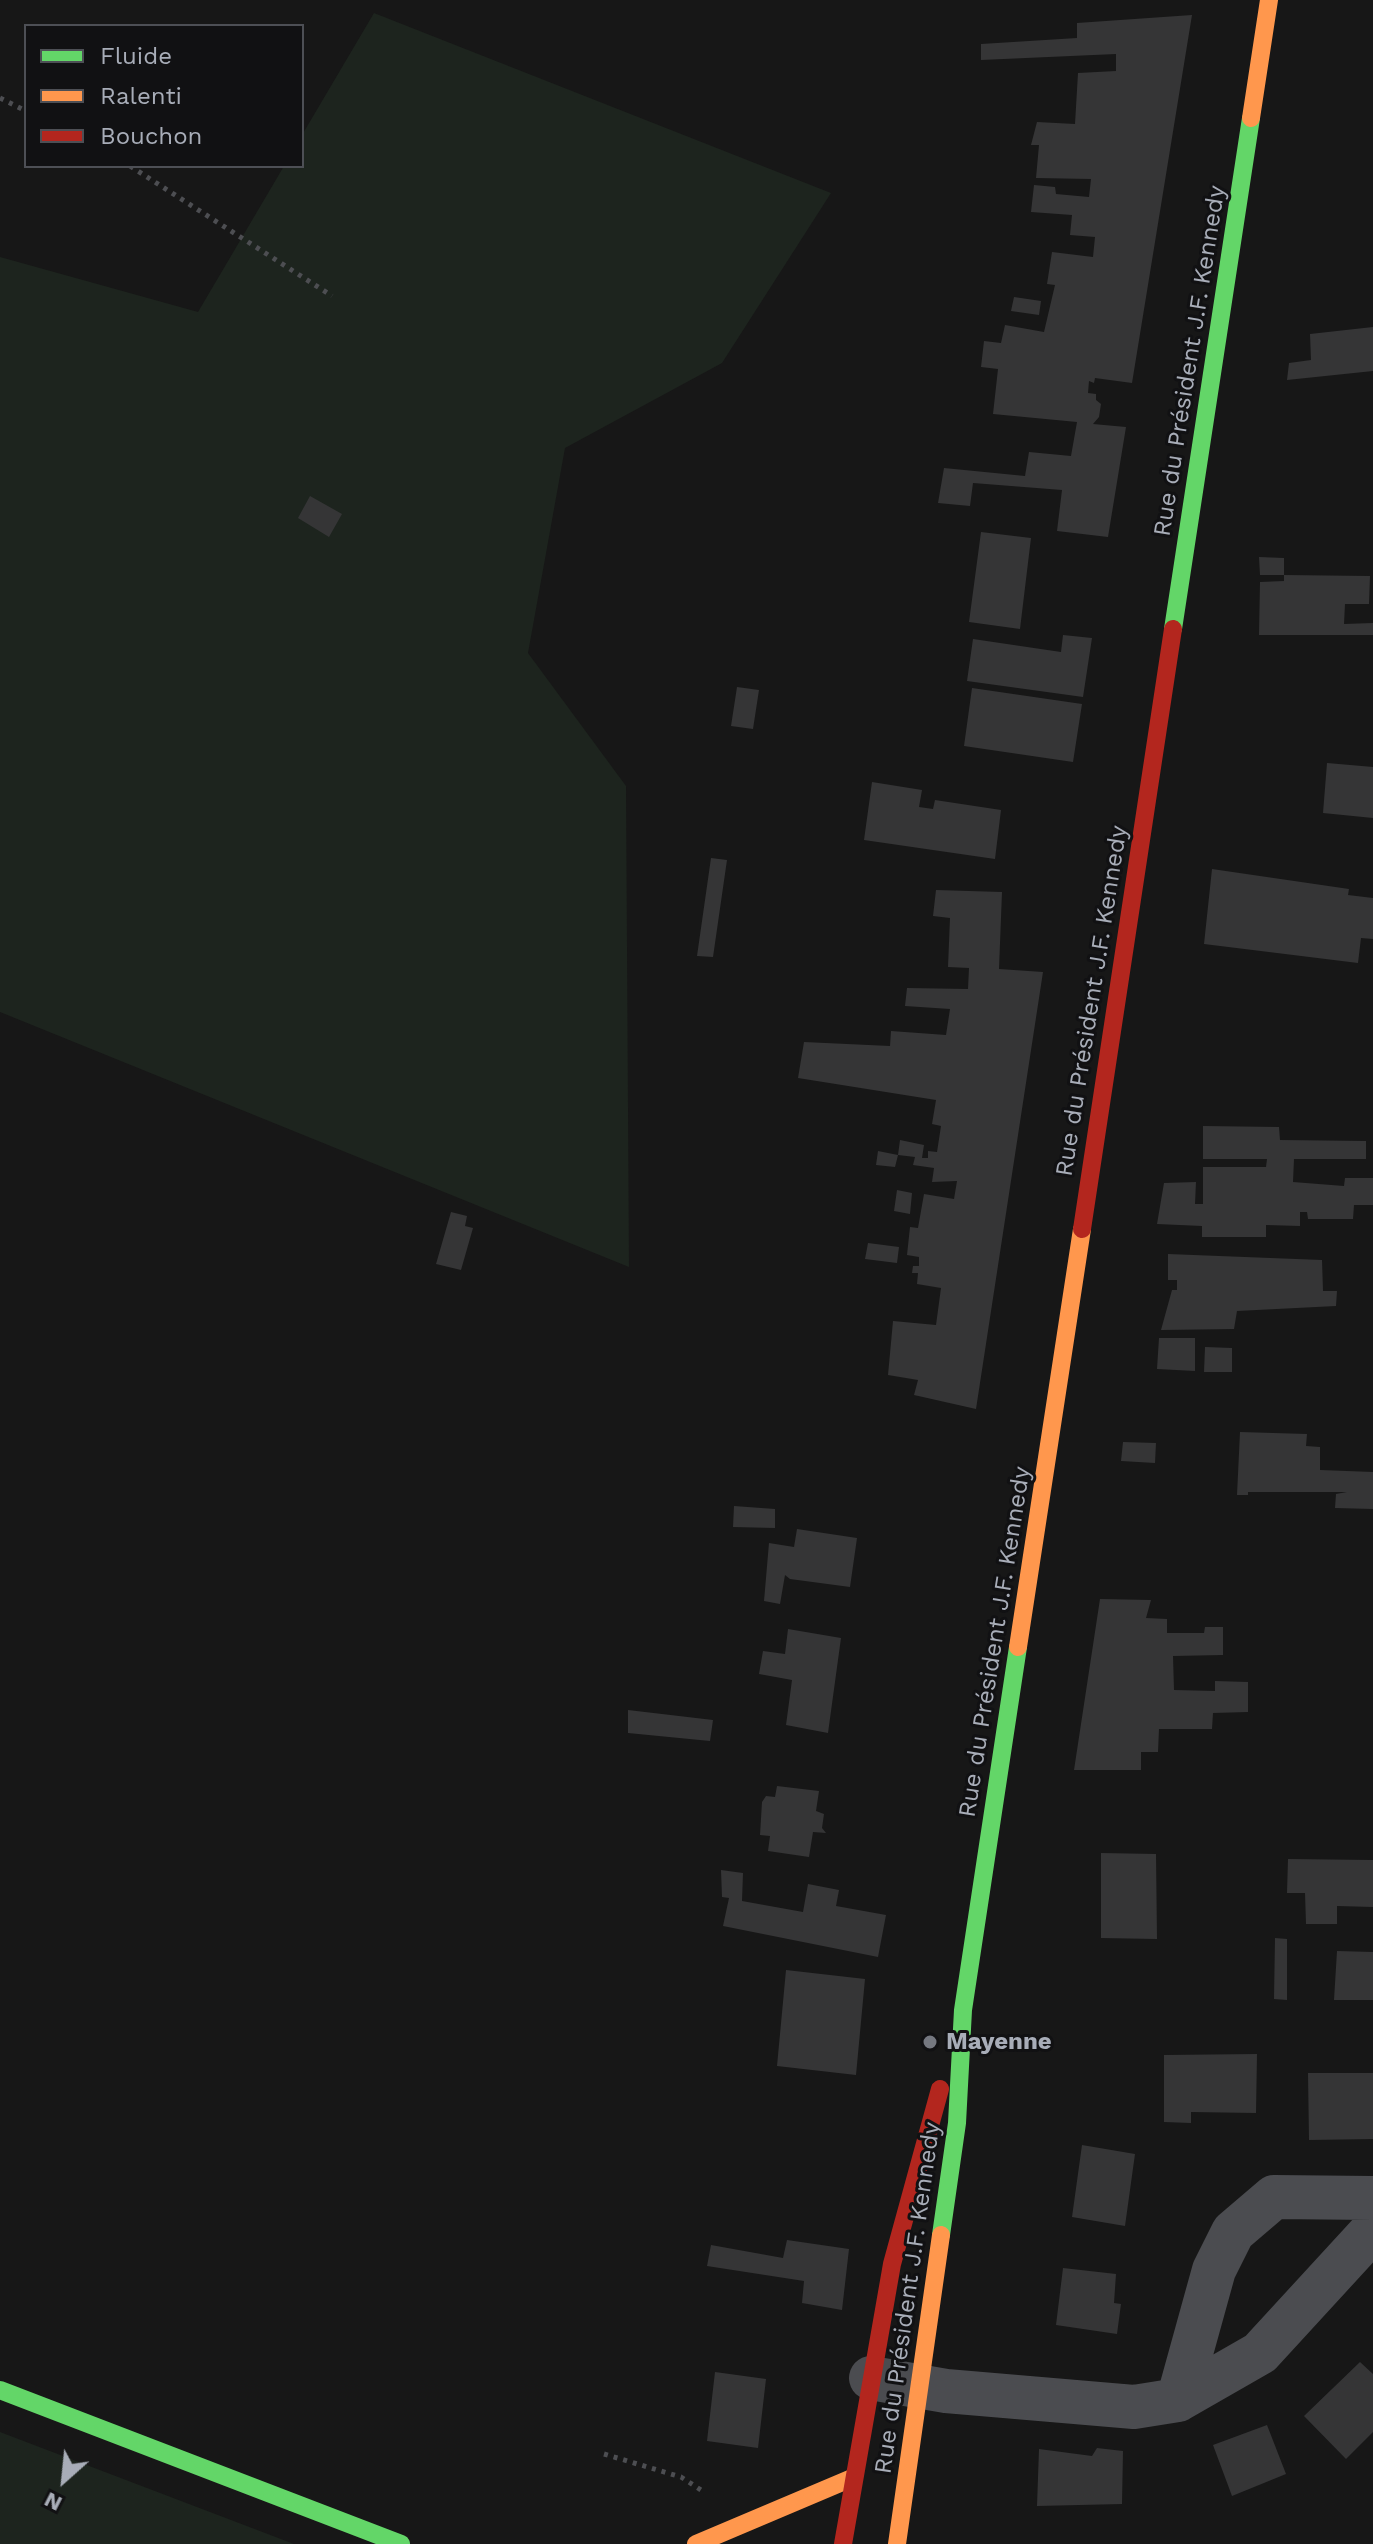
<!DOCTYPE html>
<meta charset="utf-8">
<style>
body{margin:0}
#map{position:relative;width:1373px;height:2544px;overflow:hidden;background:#171717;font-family:"Work Sans",sans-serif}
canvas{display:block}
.legend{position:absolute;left:24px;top:24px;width:280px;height:144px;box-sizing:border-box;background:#111113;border:2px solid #4d4f55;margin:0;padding:10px 14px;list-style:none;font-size:24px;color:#a8adb8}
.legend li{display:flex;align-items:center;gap:16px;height:40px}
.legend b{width:40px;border:2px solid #4d4f55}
.north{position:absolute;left:24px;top:2440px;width:80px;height:80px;-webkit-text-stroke:6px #111113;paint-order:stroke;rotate:207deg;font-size:22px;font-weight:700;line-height:32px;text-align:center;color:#a8adb8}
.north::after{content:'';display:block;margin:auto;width:28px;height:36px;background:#a8adb8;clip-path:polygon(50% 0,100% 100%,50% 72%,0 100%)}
</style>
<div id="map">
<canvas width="1373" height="2544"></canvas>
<ul class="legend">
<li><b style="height:10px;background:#63d668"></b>Fluide</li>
<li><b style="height:10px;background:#ff974d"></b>Ralenti</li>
<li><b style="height:10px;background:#b3261e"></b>Bouchon</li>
</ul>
<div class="north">N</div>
</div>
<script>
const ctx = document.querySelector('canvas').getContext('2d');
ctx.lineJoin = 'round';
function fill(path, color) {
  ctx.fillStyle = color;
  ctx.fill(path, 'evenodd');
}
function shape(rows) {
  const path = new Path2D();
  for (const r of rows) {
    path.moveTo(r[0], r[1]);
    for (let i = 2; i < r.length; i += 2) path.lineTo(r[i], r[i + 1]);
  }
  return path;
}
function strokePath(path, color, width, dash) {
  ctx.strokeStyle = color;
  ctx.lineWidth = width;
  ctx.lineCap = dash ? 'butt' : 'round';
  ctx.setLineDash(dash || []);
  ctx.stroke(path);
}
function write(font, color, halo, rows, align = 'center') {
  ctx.font = font + ' "Work Sans",sans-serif';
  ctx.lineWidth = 6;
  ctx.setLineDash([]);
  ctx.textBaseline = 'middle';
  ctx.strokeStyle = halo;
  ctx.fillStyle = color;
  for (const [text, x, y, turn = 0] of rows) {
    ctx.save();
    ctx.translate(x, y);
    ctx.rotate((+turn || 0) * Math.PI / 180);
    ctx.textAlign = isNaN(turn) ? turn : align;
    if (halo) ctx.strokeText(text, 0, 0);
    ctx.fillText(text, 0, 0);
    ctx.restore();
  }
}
fill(shape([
 [374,13,831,193,722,363,565,448,528,653,626,786,629,1267,0,1012,0,257,198,312,284,166,302,166,302,135],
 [0,2432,294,2544,0,2544]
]), '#1d241e');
fill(shape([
 [1192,15,1132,383,1095,378,1094,383,1089,381,1088,393,1096,394,1096,400,1101,404,1099,417,1093,424,1126,427,1108,537,1057,531,1062,490,973,483,970,506,938,503,944,468,1025,476,1029,452,1071,456,1077,422,993,414,998,369,981,367,984,341,1001,343,1005,325,1044,332,1055,285,1047,284,1052,252,1093,257,1095,237,1070,235,1072,215,1031,212,1034,185,1055,187,1056,194,1089,197,1091,179,1036,178,1039,145,1031,145,1037,122,1075,124,1078,73,1116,71,1116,54,981,60,981,44,1077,38,1077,23],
 [1014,297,1041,301,1039,315,1011,311],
 [1373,327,1373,371,1287,380,1289,363,1311,360,1310,334],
 [310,496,342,514,329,537,298,518],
 [981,532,1031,538,1020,629,969,622],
 [1259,557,1284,558,1284,575,1260,575],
 [1284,575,1370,576,1369,604,1345,604,1344,624,1373,623,1373,635,1259,635,1260,582,1284,581],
 [1063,635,1092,638,1083,697,967,681,973,639,1061,652],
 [737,687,759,690,753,729,731,726],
 [972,688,1082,704,1073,762,964,746],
 [1327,763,1373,767,1373,818,1323,813],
 [872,782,922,790,919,807,933,809,935,800,1001,810,995,859,864,840],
 [711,858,727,860,713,957,697,956],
 [1212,869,1349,889,1348,895,1373,898,1373,939,1361,938,1358,963,1204,944],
 [936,890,1002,892,999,969,1043,972,976,1409,914,1395,918,1380,888,1375,893,1321,936,1325,941,1288,917,1284,918,1273,912,1273,913,1266,919,1266,919,1257,907,1255,910,1227,918,1228,924,1194,954,1199,957,1181,932,1182,934,1168,913,1165,915,1157,898,1155,900,1140,924,1145,922,1158,928,1158,928,1151,937,1152,941,1126,932,1124,936,1100,798,1078,804,1042,890,1046,891,1031,946,1035,950,1009,905,1006,907,988,968,989,969,968,948,967,950,918,933,916],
 [1203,1126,1279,1127,1280,1140,1366,1141,1366,1159,1294,1159,1293,1182,1344,1186,1345,1178,1373,1178,1373,1205,1354,1205,1353,1219,1308,1219,1307,1212,1300,1212,1300,1226,1266,1225,1266,1237,1202,1237,1202,1226,1157,1224,1164,1183,1196,1182,1195,1204,1203,1204,1203,1167,1266,1167,1267,1159,1203,1159],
 [878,1151,898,1155,895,1167,876,1165],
 [897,1190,912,1193,910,1214,894,1211],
 [451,1212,467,1216,465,1226,473,1228,461,1270,436,1264],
 [868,1243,899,1247,897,1263,865,1259],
 [1168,1254,1322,1260,1323,1291,1337,1291,1336,1306,1237,1311,1234,1329,1161,1330,1172,1290,1177,1290,1177,1280,1168,1280],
 [1159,1338,1195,1338,1195,1371,1157,1369],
 [1205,1347,1232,1348,1232,1372,1204,1372],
 [1240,1432,1307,1434,1306,1446,1320,1447,1320,1470,1373,1472,1373,1509,1335,1508,1336,1494,1347,1492,1248,1492,1248,1495,1237,1495],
 [1123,1442,1156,1443,1155,1463,1121,1461],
 [734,1506,775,1509,775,1528,733,1527],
 [797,1529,857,1538,850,1587,790,1579,785,1575,780,1604,764,1601,769,1543,794,1547],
 [1100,1599,1151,1600,1146,1618,1167,1619,1167,1633,1204,1633,1205,1627,1223,1627,1223,1655,1173,1656,1174,1690,1215,1691,1215,1681,1248,1682,1248,1712,1213,1713,1212,1729,1159,1729,1158,1752,1141,1752,1141,1770,1074,1770],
 [788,1629,841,1638,828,1733,786,1725,792,1680,759,1674,763,1651,785,1654],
 [628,1710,713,1720,710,1741,628,1733],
 [777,1786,819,1791,816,1811,824,1814,822,1828,826,1833,813,1832,809,1857,768,1851,770,1836,760,1835,762,1802,766,1796,775,1797],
 [1101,1853,1156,1854,1157,1939,1101,1938],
 [1288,1859,1373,1860,1373,1907,1337,1906,1337,1924,1306,1924,1305,1893,1287,1893],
 [721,1870,743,1873,742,1901,803,1912,808,1884,839,1890,836,1906,886,1915,878,1957,723,1926,729,1898,722,1897],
 [1275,1938,1287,1939,1287,2000,1274,1999],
 [1337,1951,1373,1952,1373,2000,1334,2000],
 [786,1970,865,1979,856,2075,777,2066],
 [1257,2054,1256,2113,1191,2112,1191,2123,1164,2122,1164,2055],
 [1308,2073,1373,2073,1373,2139,1309,2140],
 [1082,2145,1135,2154,1125,2226,1072,2217],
 [787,2240,849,2249,842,2310,802,2303,804,2281,707,2266,711,2245,783,2258],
 [1063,2268,1116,2274,1114,2303,1121,2304,1117,2334,1056,2325],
 [1360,2362,1373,2374,1373,2432,1346,2459,1304,2416],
 [715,2372,766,2379,758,2448,707,2441],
 [1267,2425,1286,2474,1232,2496,1213,2445],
 [1097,2448,1123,2451,1122,2504,1037,2506,1039,2449,1092,2456]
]), '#353536');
strokePath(shape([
 [0,98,26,111],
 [130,166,332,296],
 [604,2454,681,2477,704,2492]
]), '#4d4e52', 5, [4, 6]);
strokePath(shape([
 [871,2378,946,2391,1134,2407,1178,2400,1260,2353,1373,2230],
 [1178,2400,1214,2270,1233,2232,1274,2197,1373,2198]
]), '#4b4c50', 44);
strokePath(shape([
 [1173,629,1251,118],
 [941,2235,957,2123,963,2010,1018,1647],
 [0,2390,401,2544]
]), '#63d668', 18);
strokePath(shape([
 [1251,118,1269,0],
 [1018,1647,1082,1229],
 [696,2544,852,2478],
 [897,2544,941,2235]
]), '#ff974d', 18);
strokePath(shape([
 [1082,1229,1173,629],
 [843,2544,892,2264,940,2089]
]), '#b3261e', 18);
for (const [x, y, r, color] of [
 [930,2042,8,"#757880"]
]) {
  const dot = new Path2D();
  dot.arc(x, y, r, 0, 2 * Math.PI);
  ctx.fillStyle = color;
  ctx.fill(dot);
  strokePath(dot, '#111113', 3);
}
write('24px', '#a8adb8', '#111113', [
 ["Rue du Président J.F. Kennedy",1190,361,-81],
 ["Rue du Président J.F. Kennedy",1092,1001,-81],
 ["Rue du Président J.F. Kennedy",995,1642,-81],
 ["Rue du Président J.F. Kennedy",908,2298,-82]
]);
write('bold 24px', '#a8adb8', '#111113', [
 ["Mayenne",946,2042]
], 'left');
</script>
